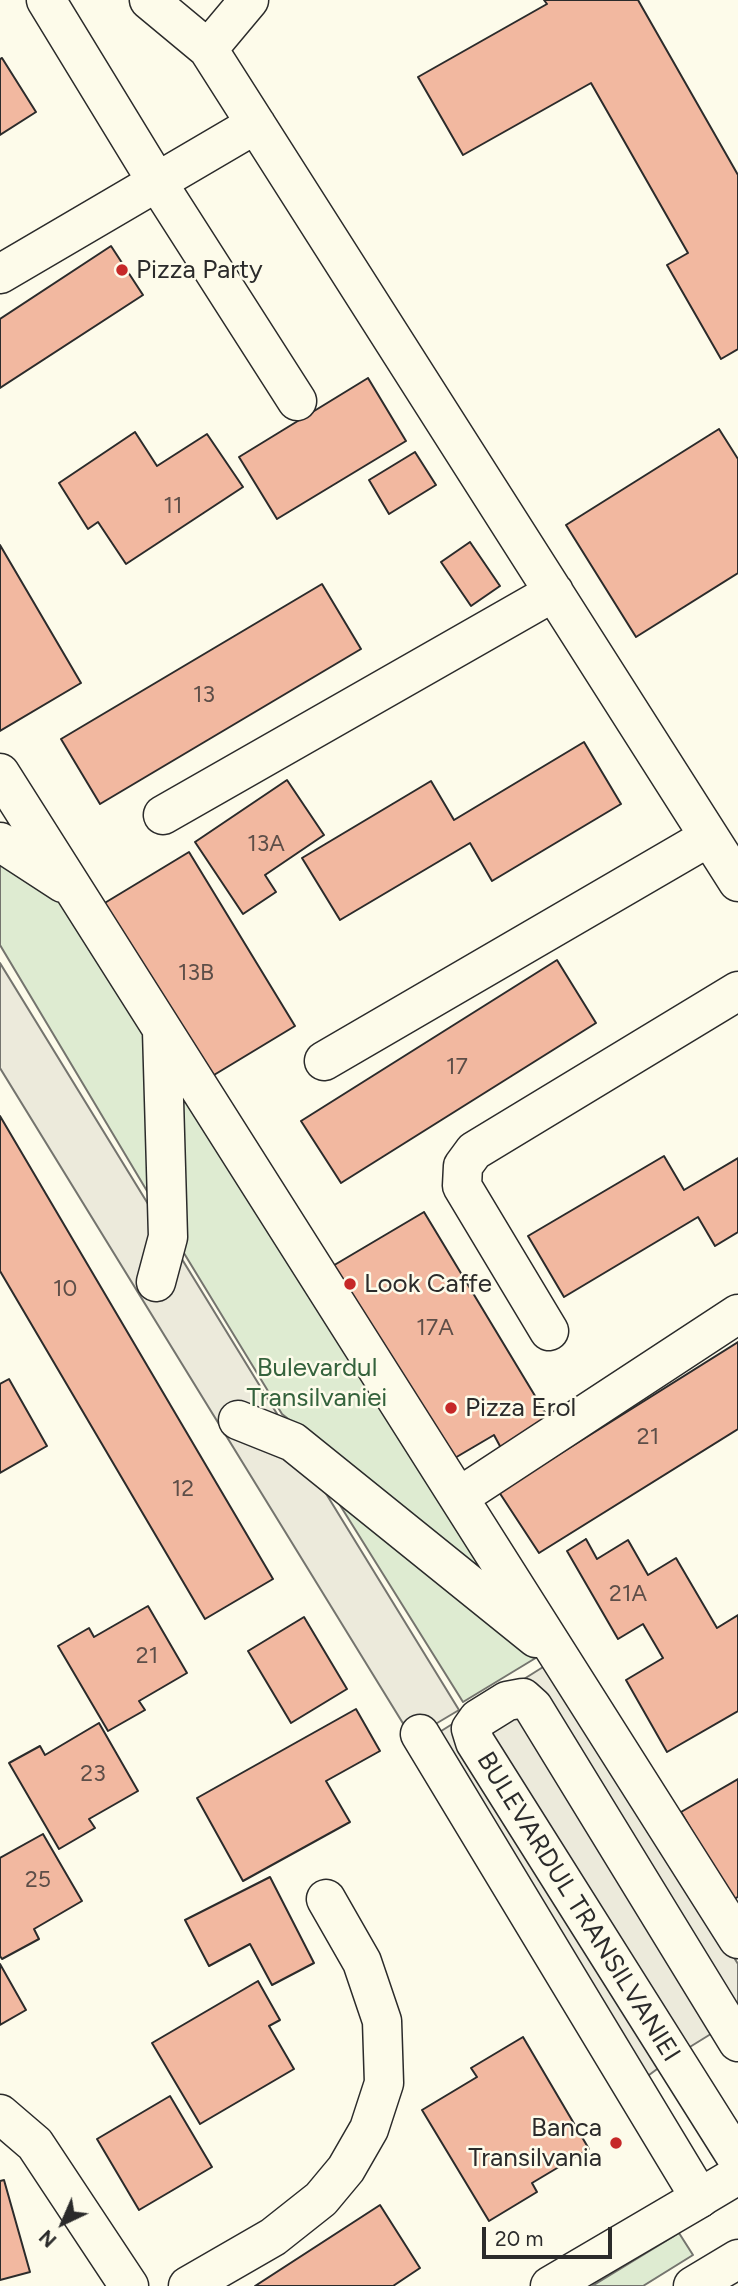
<!DOCTYPE html>
<style>
body{margin:0}
#map{position:relative;width:738px;height:2286px;overflow:hidden;background:#fdfbea;font-family:Figtree,sans-serif}
canvas{display:block}
.north{position:absolute;left:28px;top:2188px;width:70px;height:70px;-webkit-text-stroke:5px #fdfbea;paint-order:stroke;rotate:224deg;font-size:19px;font-weight:700;line-height:28px;text-align:center;color:#2b2b2b}
.north::after{content:'';display:block;margin:auto;width:24px;height:32px;background:#2b2b2b;clip-path:polygon(50% 0,100% 100%,50% 72%,0 100%)}
.scale{position:absolute;left:482px;top:2227px;width:130px;height:32px;box-sizing:border-box;border:4px solid #2b2b2b;border-top:0;padding-left:9px;font-size:21px;line-height:24px;white-space:nowrap;color:#2b2b2b;-webkit-text-stroke:5px #fdfbea;paint-order:stroke}
</style>
<div id="map">
<canvas width="738" height="2286"></canvas>
<div class="north">N</div>
<div class="scale">20 m</div>
</div>
<script>
const ctx = document.querySelector('canvas').getContext('2d');
ctx.lineJoin = 'round';
function fill(path, color) {
  ctx.fillStyle = color;
  ctx.fill(path, 'evenodd');
}
function shape(rows) {
  const path = new Path2D();
  for (const r of rows) {
    path.moveTo(r[0], r[1]);
    for (let i = 2; i < r.length; i += 2) path.lineTo(r[i], r[i + 1]);
  }
  return path;
}
function strokePath(path, color, width, dash) {
  ctx.strokeStyle = color;
  ctx.lineWidth = width;
  ctx.lineCap = dash ? 'butt' : 'round';
  ctx.setLineDash(dash || []);
  ctx.stroke(path);
}
function write(font, color, halo, rows, align = 'center') {
  ctx.font = font + ' Figtree,sans-serif';
  ctx.lineWidth = 5;
  ctx.setLineDash([]);
  ctx.textBaseline = 'middle';
  ctx.strokeStyle = halo;
  ctx.fillStyle = color;
  for (const [text, x, y, turn = 0] of rows) {
    ctx.save();
    ctx.translate(x, y);
    ctx.rotate((+turn || 0) * Math.PI / 180);
    ctx.textAlign = isNaN(turn) ? turn : align;
    if (halo) ctx.strokeText(text, 0, 0);
    ctx.fillText(text, 0, 0);
    ctx.restore();
  }
}
const green = shape([
 [0,855,59,895,150,1040,153,1201,0,945,0,855],
 [180,1080,500,1588,282,1414,179,1245,180,1080],
 [328,1486,539,1656,463,1702,328,1486],
 [679,2233,693,2255,643,2286,592,2286,679,2233]
]);
fill(green, '#deebd1');
strokePath(green, '#74746e', 2);
const parking = shape([
 [0,963,459,1710,412,1738,0,1068,0,963],
 [551,1662,738,1964,738,2041,727,2024,672,2058,645,2078,438,1733,551,1662]
]);
fill(parking, '#eceadb');
strokePath(parking, '#74746e', 2);
const building = shape([
 [544,0,638,0,738,175,738,349,721,359,667,265,688,253,591,83,463,155,418,77,547,4,544,0],
 [2,58,36,112,0,135,0,59,2,58],
 [111,246,143,295,0,388,0,319,111,246],
 [368,378,406,441,277,519,239,457,368,378],
 [719,429,738,459,738,573,636,637,566,525,719,429],
 [135,432,157,466,207,434,243,487,126,564,98,522,88,529,59,483,135,432],
 [415,452,436,485,389,514,369,480,415,452],
 [470,542,500,586,471,606,441,562,470,542],
 [0,545,81,683,0,731,0,545],
 [322,584,361,649,100,804,61,739,322,584],
 [584,742,621,804,492,881,470,843,340,920,302,858,431,781,454,820,584,742],
 [287,780,324,835,265,875,276,892,243,914,195,842,287,780],
 [189,852,295,1026,209,1078,103,904,189,852],
 [557,960,596,1023,341,1183,301,1121,557,960],
 [0,1116,273,1579,205,1619,0,1271,0,1116],
 [664,1156,684,1190,738,1158,738,1232,715,1246,698,1217,564,1297,528,1236,664,1156],
 [424,1212,549,1419,501,1448,494,1435,448,1462,331,1267,424,1212],
 [738,1342,738,1429,539,1553,499,1492,738,1342],
 [9,1379,47,1446,0,1473,0,1384,9,1379],
 [586,1539,597,1559,628,1540,648,1575,676,1558,717,1628,738,1615,738,1711,667,1752,626,1680,663,1658,643,1624,618,1639,567,1551,586,1539],
 [148,1606,187,1673,139,1701,145,1710,108,1731,58,1646,89,1628,94,1637,148,1606],
 [304,1617,347,1689,291,1723,248,1651,304,1617],
 [356,1709,380,1751,326,1781,350,1822,243,1881,197,1798,356,1709],
 [99,1723,138,1791,89,1819,95,1828,59,1849,9,1763,40,1746,45,1755,99,1723],
 [738,1779,738,1897,732,1900,681,1812,738,1779],
 [43,1834,82,1901,34,1929,39,1939,2,1959,0,1956,0,1858,43,1834],
 [270,1877,314,1963,272,1985,250,1944,209,1966,185,1920,270,1877],
 [0,1964,26,2010,0,2025,0,1964],
 [258,1981,280,2020,269,2026,294,2069,200,2124,152,2043,258,1981],
 [523,2037,589,2149,532,2183,537,2192,489,2221,422,2110,477,2077,471,2068,523,2037],
 [170,2096,212,2167,139,2210,97,2139,170,2096],
 [4,2180,30,2272,0,2280,0,2181,4,2180],
 [380,2205,420,2268,393,2286,255,2286,380,2205]
]);
fill(building, '#f2b8a0');
strokePath(building, '#2b2b2b', 2);
const minor = shape([
 [46,0,157,182,297,401],
 [149,0,208,49,738,882],
 [208,49,249,0],
 [0,274,256,124],
 [0,773,738,1939],
 [163,815,554,592],
 [0,842,63,883],
 [324,1061,709,837],
 [156,1282,168,1237,162,1031],
 [549,1331,462,1186,463,1166,474,1151,738,991],
 [238,1420,293,1442,536,1638],
 [459,1497,738,1314],
 [420,1734,700,2198],
 [738,2042,533,1707,523,1698,507,1701,478,1719,471,1729,475,1742,738,2160],
 [0,2114,35,2144,129,2286],
 [188,2286,273,2237,321,2199,346,2169,369,2129,384,2083,382,2021,362,1962,326,1899]
]);
const major = shape([
 [696,2200,738,2175],
 [550,2286,700,2198],
 [693,2286,738,2259]
]);
strokePath(minor, '#2b2b2b', 41);
strokePath(major, '#2b2b2b', 41);
strokePath(minor, '#fdfbea', 38);
strokePath(major, '#fdfbea', 38);
for (const [x, y, r, color] of [
 [122,270,7,"#c62828"],
 [350,1284,7,"#c62828"],
 [451,1408,7,"#c62828"],
 [616,2143,7,"#c62828"]
]) {
  const dot = new Path2D();
  dot.arc(x, y, r, 0, 2 * Math.PI);
  ctx.fillStyle = color;
  ctx.fill(dot);
  strokePath(dot, '#fdfbea', 2.5);
}
write('23px', '#5d4e48', null, [
 ["11",173,506],
 ["13",204,695],
 ["13A",266,844],
 ["13B",196,973],
 ["17",457,1067],
 ["10",65,1289],
 ["17A",435,1328],
 ["21",648,1437],
 ["12",183,1489],
 ["21A",628,1594],
 ["21",147,1656],
 ["23",93,1774],
 ["25",38,1880]
]);
write('26px', '#2b2b2b', '#fdfbea', [
 ["Pizza Party",136,270],
 ["Look Caffe",364,1284],
 ["Pizza Erol",465,1408],
 ["Banca",602,2128,"right"],
 ["Transilvania",602,2158,"right"]
], 'left');
write('26px', '#34623c', '#fdfbea', [
 ["Bulevardul",317,1368],
 ["Transilvaniei",317,1398]
]);
write('26px', '#2b2b2b', '#fdfbea', [
 ["BULEVARDUL TRANSILVANIEI",578,1907,58]
]);
</script>
